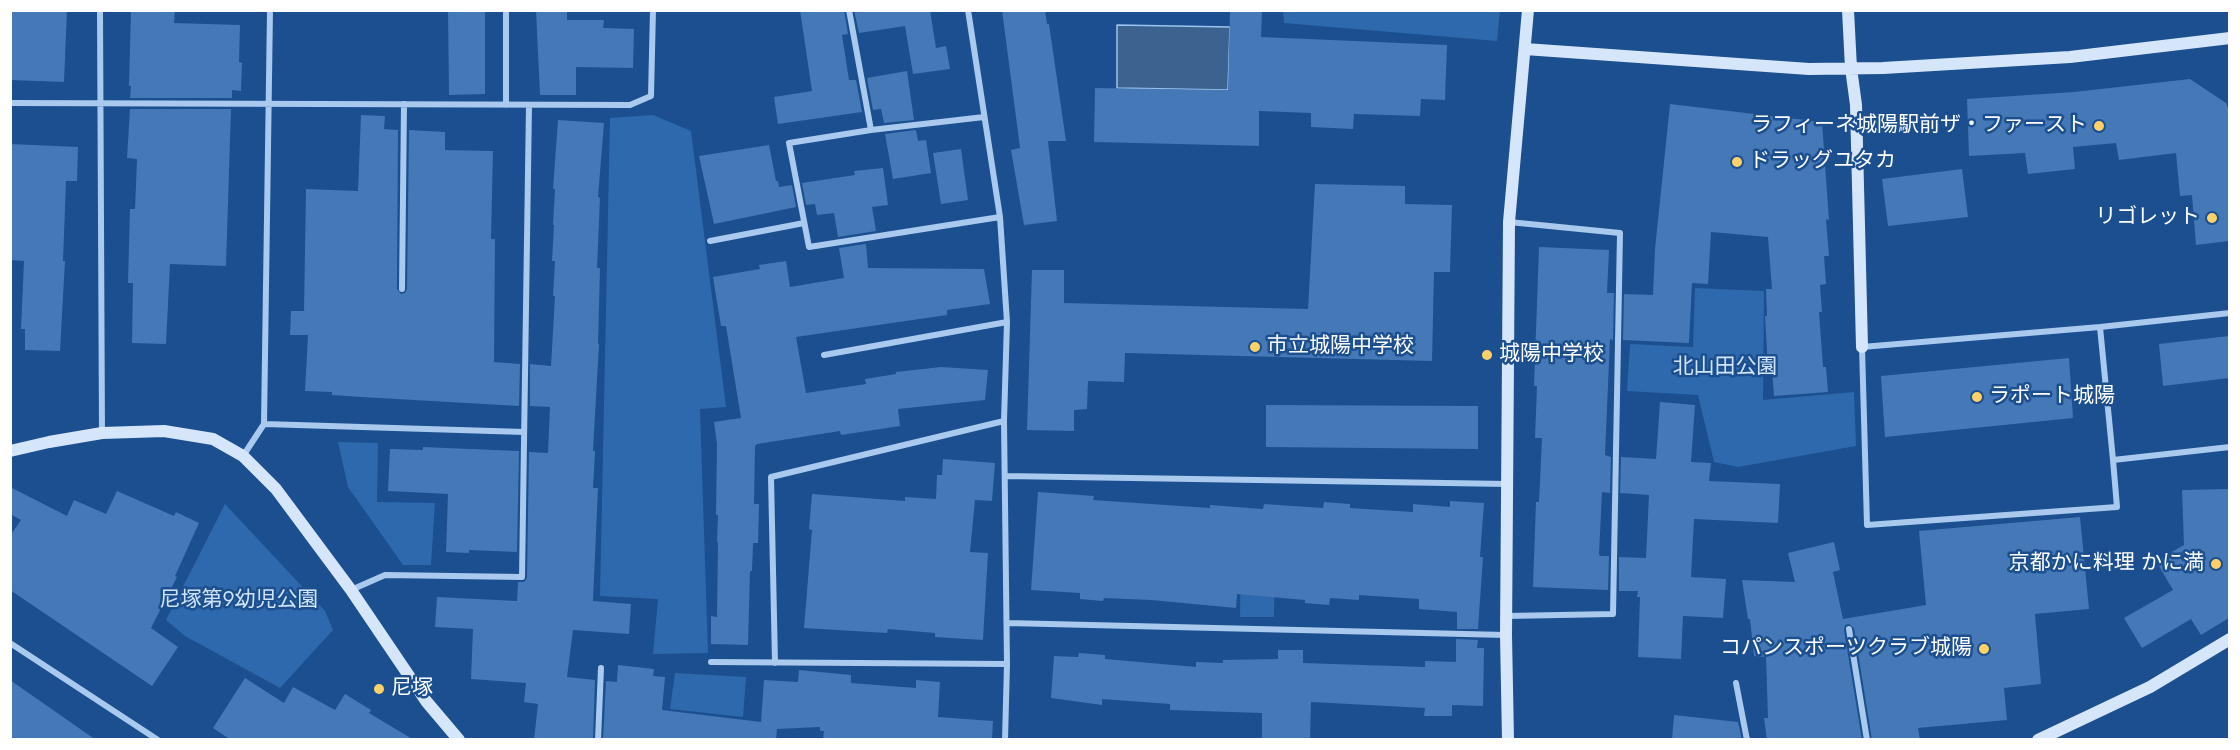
<!DOCTYPE html>
<meta charset="utf-8">
<style>
body{margin:0}
#map{position:relative;width:2240px;height:750px;overflow:hidden;background:#1b4f8f;font-family:Jost,sans-serif}
canvas{display:block}
.frame{position:absolute;inset:0;border:12px solid #fff;pointer-events:none}
</style>
<div id="map">
<canvas width="2240" height="750"></canvas>
<div class="frame"></div>
</div>
<script>
const ctx = document.querySelector('canvas').getContext('2d');
ctx.lineJoin = 'round';
function fill(path, color) {
  ctx.fillStyle = color;
  ctx.fill(path, 'evenodd');
}
function shape(rows) {
  const path = new Path2D();
  for (const r of rows) {
    path.moveTo(r[0], r[1]);
    for (let i = 2; i < r.length; i += 2) path.lineTo(r[i], r[i + 1]);
  }
  return path;
}
function strokePath(path, color, width, dash) {
  ctx.strokeStyle = color;
  ctx.lineWidth = width;
  ctx.lineCap = dash ? 'butt' : 'round';
  ctx.setLineDash(dash || []);
  ctx.stroke(path);
}
function write(font, color, halo, rows, align = 'center') {
  ctx.font = font + ' Jost,"Noto Sans JP",sans-serif';
  ctx.lineWidth = 5;
  ctx.setLineDash([]);
  ctx.textBaseline = 'middle';
  ctx.strokeStyle = halo;
  ctx.fillStyle = color;
  for (const [text, x, y, turn = 0] of rows) {
    ctx.save();
    ctx.translate(x, y);
    ctx.rotate((+turn || 0) * Math.PI / 180);
    ctx.textAlign = isNaN(turn) ? turn : align;
    if (halo) ctx.strokeText(text, 0, 0);
    ctx.fillText(text, 0, 0);
    ctx.restore();
  }
}
fill(shape([
 [1283,11,1283,10,1500,11,1497,41,1284,23],
 [653,115,691,131,726,407,700,409,708,653,653,654,658,599,600,596,610,118],
 [1695,288,1764,291,1763,400,1854,392,1856,446,1738,467,1714,462,1698,395,1627,391,1630,344,1693,347],
 [338,442,378,443,377,502,435,503,431,565,403,565,348,487],
 [225,504,325,611,333,630,280,688,185,636,166,620],
 [1241,551,1275,552,1274,617,1240,617],
 [675,673,746,677,743,717,670,709]
]), '#2e69ad');
const water = shape([
 [1117,25,1230,27,1228,90,1117,88,1117,25]
]);
fill(water, '#3c6290');
strokePath(water, '#9cc4f0', 1.5);
fill(shape([
 [10,10,67,10,64,82,10,80],
 [131,10,175,10,174,23,240,25,239,62,242,63,241,91,232,90,232,98,130,98,131,86,129,86],
 [448,10,485,10,485,94,449,95],
 [536,10,567,10,567,20,604,20,603,28,634,29,633,68,576,67,576,95,540,95],
 [800,10,844,10,848,34,842,35,849,80,856,80,862,112,778,124,774,97,812,91],
 [854,10,930,10,936,48,946,46,950,69,913,74,905,26,859,33],
 [1002,10,1045,10,1047,24,1049,24,1066,141,1048,141,1057,221,1024,225,1011,150,1020,148],
 [1230,10,1262,10,1261,37,1447,45,1445,100,1421,99,1420,116,1354,114,1353,129,1311,127,1311,113,1259,111,1259,146,1094,142,1095,88,1228,90],
 [907,71,914,120,884,123,881,109,873,110,867,78],
 [2190,79,2226,103,2229,110,2229,241,2196,245,2192,195,2180,196,2176,153,2119,160,2116,143,2073,147,2075,169,2028,174,2025,153,1969,156,1967,99,2074,92],
 [1670,104,1822,122,1829,220,1826,219,1829,256,1824,256,1826,284,1820,285,1822,312,1819,312,1823,367,1826,367,1828,392,1774,396,1772,369,1768,369,1765,316,1767,316,1766,289,1772,289,1768,237,1711,232,1708,284,1692,283,1689,343,1623,340,1624,294,1653,295,1655,249],
 [130,109,231,109,226,266,170,264,166,344,132,343,133,283,128,283,130,209,135,209,137,159,127,158],
 [361,115,385,116,384,129,398,130,397,289,401,294,405,293,407,289,409,130,445,132,445,150,493,151,491,239,495,239,494,362,520,364,519,406,361,397,332,395,332,392,305,391,308,335,290,335,291,311,304,311,306,189,358,191],
 [558,120,604,123,598,197,600,198,597,268,600,268,598,344,599,344,593,451,595,451,593,488,598,488,593,601,631,604,629,634,573,630,567,677,595,680,593,740,534,740,538,704,524,702,526,683,471,679,473,629,435,627,437,597,517,601,518,582,524,582,527,578,529,452,548,453,550,407,530,406,530,364,551,366,555,296,553,296,555,261,552,261,554,225,553,225,555,189,553,189],
 [916,130,918,141,926,140,931,173,893,179,885,134],
 [10,144,78,147,77,181,66,181,63,261,65,261,60,351,25,350,25,329,21,329,24,261,10,260],
 [769,145,776,181,778,181,779,187,792,185,796,207,714,224,699,156],
 [961,149,968,200,941,204,933,153],
 [883,168,888,205,872,207,876,231,838,237,834,213,817,215,815,204,806,205,802,183,855,175,854,171],
 [1962,169,1968,217,1888,226,1882,179],
 [1315,184,1405,186,1405,204,1452,205,1450,272,1434,272,1432,361,1125,353,1124,382,1088,381,1087,409,1074,410,1074,431,1027,430,1032,270,1064,270,1064,303,1308,309],
 [878,242,866,244,868,268,984,269,990,304,947,310,947,315,796,337,806,393,866,384,865,379,896,374,896,372,941,367,988,370,985,400,898,409,900,426,841,435,840,431,757,444,755,446,754,504,759,504,758,543,753,543,752,571,750,571,748,645,711,644,711,616,717,617,718,542,717,542,718,515,716,515,717,444,714,422,741,418,726,326,721,326,713,277,760,269,759,265,786,261,790,287,844,278,839,248],
 [1539,247,1609,250,1607,293,1614,293,1613,340,1610,339,1605,455,1611,457,1610,493,1602,492,1599,554,1600,556,1609,556,1608,590,1533,587,1536,502,1539,502,1542,438,1535,438,1537,386,1534,386],
 [2229,336,2229,378,2163,386,2159,344],
 [2069,358,2073,418,1885,437,1881,376],
 [1660,402,1695,405,1691,462,1711,463,1709,481,1780,484,1778,523,1694,519,1691,577,1726,579,1723,618,1683,616,1681,659,1638,657,1640,597,1637,597,1638,591,1619,591,1619,557,1646,558,1649,495,1620,493,1621,457,1656,459],
 [1266,405,1478,406,1478,449,1266,447],
 [423,447,519,451,517,552,469,550,469,553,446,552,448,494,388,491,390,449,423,450],
 [943,459,995,463,992,501,975,500,970,552,988,553,983,640,935,637,935,633,888,629,887,633,804,628,812,530,809,529,812,494,905,501,905,497,936,499,937,475,942,475],
 [10,487,67,516,74,500,106,514,117,491,174,516,176,512,199,523,175,576,177,577,151,628,178,647,152,686,10,590,10,536,21,520,10,514],
 [2229,489,2229,618,2201,635,2191,619,2142,648,2124,618,2173,590,2156,561,2184,545,2182,490],
 [1038,492,1094,496,1093,500,1210,508,1210,505,1263,509,1264,504,1323,508,1324,502,1350,504,1350,508,1413,512,1413,504,1450,507,1450,501,1484,503,1480,557,1483,557,1478,629,1457,629,1457,612,1419,609,1419,599,1359,595,1359,600,1330,598,1329,605,1305,603,1305,600,1237,594,1236,608,1151,600,1104,598,1103,601,1080,599,1080,593,1031,590],
 [2080,517,2089,609,2035,614,2041,684,2004,688,2007,720,1918,728,1920,740,1872,740,1854,628,1849,624,1845,625,1844,630,1862,740,1767,740,1764,718,1768,718,1766,657,1754,656,1750,619,1748,619,1742,580,1795,582,1788,553,1834,542,1840,570,1833,572,1843,619,1926,605,1919,531],
 [1456,639,1478,640,1477,648,1484,648,1483,706,1452,705,1452,716,1424,716,1425,708,1311,702,1310,740,1262,740,1262,713,1170,710,1170,704,1102,699,1102,705,1051,698,1054,656,1078,657,1079,653,1105,655,1105,659,1196,667,1196,662,1223,663,1223,660,1278,659,1278,650,1303,650,1303,663,1425,667,1425,661,1456,662],
 [618,665,654,669,653,676,665,677,662,710,761,722,764,680,798,682,799,670,851,675,851,683,916,688,916,680,940,682,938,717,993,721,992,740,823,740,824,731,820,731,820,727,777,729,776,740,603,740,606,681,617,682],
 [245,678,284,703,293,687,335,710,345,694,371,710,369,713,414,740,231,740,213,728],
 [10,680,96,740,10,740],
 [1674,715,1738,722,1742,740,1672,740]
]), '#4478b7');
strokePath(shape([
 [100,10,102,433],
 [849,10,871,130],
 [968,10,1000,217,1007,322,1004,421,1007,664,1005,740],
 [10,103,630,105,651,96,653,10],
 [506,105,506,10],
 [984,117,871,130,789,143,809,247,1000,217],
 [710,241,804,223],
 [402,289,404,104],
 [2230,313,2100,327,1862,347,1867,525,2117,507,2113,460,2230,447],
 [2100,327,2113,460],
 [824,355,1007,322],
 [264,424,524,432],
 [243,456,264,424,270,10],
 [1005,476,1508,484],
 [351,590,385,575,522,577,529,105],
 [1506,616,1613,614,1620,233,1509,222],
 [1007,623,1506,635],
 [1849,629,1867,740],
 [10,643,158,740],
 [711,662,1007,664],
 [775,663,771,477,1004,421],
 [1736,683,1747,740],
 [598,740,601,668]
]), '#a9c9ee', 6);
strokePath(shape([
 [1848,10,1851,68,1856,105,1862,347],
 [1525,49,1809,69,1883,68,2070,57,2230,38],
 [10,451,49,442,102,433,164,431,213,439,243,456,276,489,351,590,426,701,459,740],
 [1508,740,1506,635,1509,222,1528,10],
 [2038,740,2150,687,2230,639]
]), '#d6e6fa', 12);
for (const [x, y, r, color] of [
 [2099,126,6,"#ffd166"],
 [1737,162,6,"#ffd166"],
 [2212,218,6,"#ffd166"],
 [1255,347,6,"#ffd166"],
 [1487,355,6,"#ffd166"],
 [1977,397,6,"#ffd166"],
 [2216,564,6,"#ffd166"],
 [1984,649,6,"#ffd166"],
 [379,689,6,"#ffd166"]
]) {
  const dot = new Path2D();
  dot.arc(x, y, r, 0, 2 * Math.PI);
  ctx.fillStyle = color;
  ctx.fill(dot);
  strokePath(dot, '#1b4f8f', 2);
}
write('21px', '#fff', '#1b4f8f', [
 ["ラフィーネ城陽駅前ザ・ファースト",2087,126,"right"],
 ["ドラッグユタカ",1749,162],
 ["リゴレット",2200,218,"right"],
 ["市立城陽中学校",1267,347],
 ["城陽中学校",1499,355],
 ["ラポート城陽",1989,397],
 ["京都かに料理 かに満",2204,564,"right"],
 ["コパンスポーツクラブ城陽",1972,649,"right"],
 ["尼塚",391,689]
], 'left');
write('21px', '#cfe3fa', '#1b4f8f', [
 ["北山田公園",1725,368],
 ["尼塚第9幼児公園",239,601]
]);
</script>
